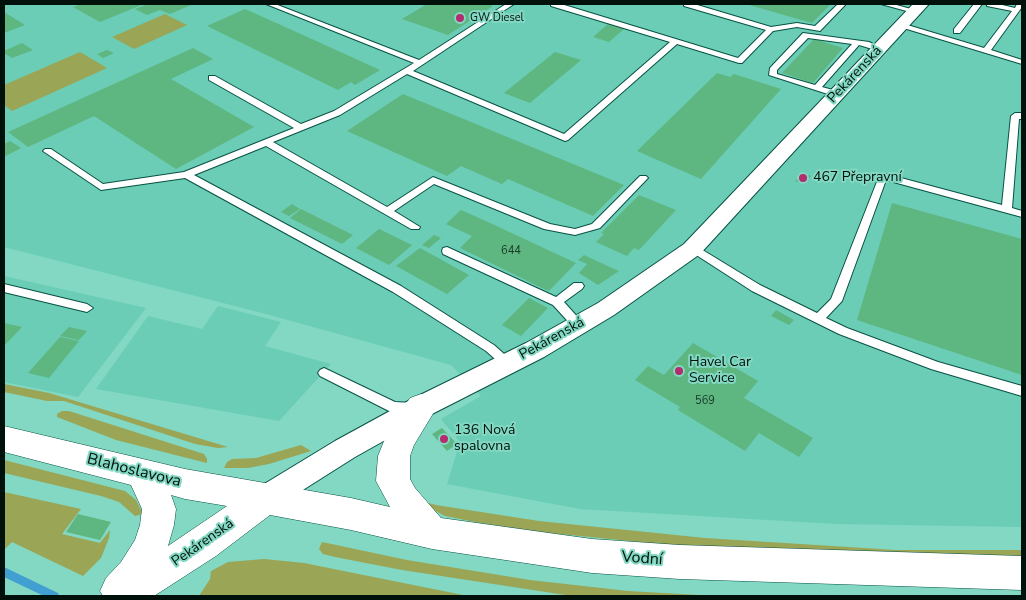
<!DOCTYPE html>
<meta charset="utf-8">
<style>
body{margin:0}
#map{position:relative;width:1026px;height:600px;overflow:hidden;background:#82d8c2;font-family:"Nunito Sans",sans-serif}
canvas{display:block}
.frame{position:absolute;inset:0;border:5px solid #00100b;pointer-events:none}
</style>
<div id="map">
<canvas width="1026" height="600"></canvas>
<div class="frame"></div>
</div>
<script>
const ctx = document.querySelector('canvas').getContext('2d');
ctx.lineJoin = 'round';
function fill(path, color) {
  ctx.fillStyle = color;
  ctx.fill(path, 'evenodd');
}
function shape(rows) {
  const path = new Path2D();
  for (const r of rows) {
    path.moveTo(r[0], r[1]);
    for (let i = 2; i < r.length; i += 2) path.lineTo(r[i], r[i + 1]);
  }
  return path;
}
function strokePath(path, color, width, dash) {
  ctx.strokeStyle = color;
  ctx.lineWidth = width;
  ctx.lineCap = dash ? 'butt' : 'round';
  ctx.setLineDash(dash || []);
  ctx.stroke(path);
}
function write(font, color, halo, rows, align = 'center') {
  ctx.font = font + ' "Nunito Sans",sans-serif';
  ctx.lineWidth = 4;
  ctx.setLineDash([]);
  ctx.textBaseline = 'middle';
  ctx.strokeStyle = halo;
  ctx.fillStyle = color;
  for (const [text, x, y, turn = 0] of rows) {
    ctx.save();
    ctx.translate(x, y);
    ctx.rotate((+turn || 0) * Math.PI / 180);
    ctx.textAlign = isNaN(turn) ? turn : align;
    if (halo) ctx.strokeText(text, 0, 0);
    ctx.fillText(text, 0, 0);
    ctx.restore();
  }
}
fill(shape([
 [4,4,1022,4,1022,527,836,524,580,509,447,484,460,442,441,419,481,396,451,365,266,314,4,247],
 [4,276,146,308,78,397,4,382],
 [218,306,281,322,265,346,331,364,279,421,96,389,148,316,202,329]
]), '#6bcdb5');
fill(shape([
 [165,14,187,25,134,49,112,37],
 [80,52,107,68,12,111,4,105,4,85],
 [4,384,49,393,228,447,218,448,195,444,64,401,47,401,4,392],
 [62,411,69,411,204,454,207,459,207,463,116,440,57,417,57,414],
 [301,445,311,451,269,464,248,468,224,468,227,462,232,459,256,458],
 [4,460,125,491,136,500,143,514,135,516,119,502,101,496,4,473],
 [4,492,81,509,62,534,100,543,110,530,109,538,101,558,83,576,12,542,4,550],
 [421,501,436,505,539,521,705,538,896,550,1022,550,1022,561,927,561,690,547,540,532,475,522,445,516,430,508],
 [322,542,407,560,530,580,628,591,718,596,572,596,402,570,335,557,323,554,319,549],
 [264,559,304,563,468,596,199,596,210,579,211,571,228,562]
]), '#9aa556');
fill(shape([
 [4,567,58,593,59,596,44,596,4,577,4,567]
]), '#419fd2');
fill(shape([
 [82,4,144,4,100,22,73,7],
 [148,4,188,4,191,5,170,14,160,10,147,15,135,9],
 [427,4,487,4,493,6,448,35,402,19],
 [746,4,825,4,830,5,812,23],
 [245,9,303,35,380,70,355,85,351,82,338,90,207,26],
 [4,12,25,25,4,33],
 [608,24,624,29,609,42,593,37],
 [814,39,843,48,813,83,782,73],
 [22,43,33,50,12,58,4,53,4,51],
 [193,48,213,59,171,79,254,127,176,169,94,116,28,147,8,132],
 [107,50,114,53,103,58,97,54],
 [555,52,581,60,530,103,504,93],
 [717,73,730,77,734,74,781,89,701,179,637,151],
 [403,94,624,185,593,216,508,179,502,184,461,166,447,176,347,131],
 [10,141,21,148,4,157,4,144],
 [803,173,811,176,804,184,795,181],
 [639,195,676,210,639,250,634,248,627,256,596,242,604,234,601,233],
 [892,203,1022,239,1022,375,857,320],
 [292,204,300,209,289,216,281,212],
 [301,209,353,235,342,244,290,218],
 [461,210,488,222,576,263,549,291,546,290,460,248,472,236,446,224],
 [379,229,412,245,389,265,356,248],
 [434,235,441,238,429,248,422,245],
 [420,248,469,275,447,294,396,266],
 [584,255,614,269,619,271,598,285,579,273,587,264,578,260],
 [529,298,548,308,521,336,502,325],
 [776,310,794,320,789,325,771,316],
 [4,323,22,327,4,346],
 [69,327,87,331,79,340,60,336],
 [60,337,79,341,49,378,28,373],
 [693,343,758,381,744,398,813,438,799,457,759,433,745,451,678,410,680,407,635,380,648,366,664,375],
 [442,428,457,444,447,451,432,434],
 [78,514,111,522,100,540,66,532]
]), '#5eb681');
const lane = shape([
 [266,4,275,4,419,60,506,4,514,4,413,71,564,134,670,42,551,6,551,4,561,4,738,58,766,30,684,6,684,4,694,4,771,27,797,23,815,26,838,4,846,4,820,31,797,27,773,31,742,63,739,63,677,44,568,140,565,141,407,74,340,115,273,142,387,207,433,177,550,224,575,229,592,224,640,176,646,176,648,178,646,180,600,228,575,235,544,229,434,184,394,211,420,227,419,229,411,229,266,146,194,175,401,286,494,345,512,361,514,364,512,367,508,369,504,367,486,351,393,292,185,178,101,190,43,151,45,149,51,149,103,184,184,172,294,128,209,80,209,76,215,76,301,124,334,111,414,63,266,4],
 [881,4,893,4,918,11,914,13,881,4],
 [974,4,982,4,960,33,954,33,954,29,974,4],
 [987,4,998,4,1015,8,1017,4,1022,4,1022,7,991,50,1022,60,1022,64,897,26,904,24,984,48,1012,11,987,6,987,4],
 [803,33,869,42,883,49,879,51,859,45,822,87,840,92,841,94,837,97,769,75,770,68,803,33],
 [808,38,852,44,815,85,777,74,777,70,808,38],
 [1015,113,1022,113,1022,119,1019,119,1012,208,1022,211,1022,217,886,180,842,301,826,318,847,328,938,362,1022,386,1022,396,931,369,839,334,752,291,687,249,688,246,696,246,760,285,817,313,831,299,880,174,886,174,1002,205,1011,116,1015,113],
 [447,247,556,297,574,283,582,283,584,286,582,289,564,302,582,322,584,325,582,328,574,328,553,305,443,254,442,251,443,248,447,247],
 [4,284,87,304,93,308,87,312,4,292,4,284],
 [324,368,395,402,412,403,416,404,418,408,416,412,412,413,389,411,320,376,318,373,320,370,324,368]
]);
const street = shape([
 [913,4,929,4,700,254,614,315,544,357,430,415,355,457,276,507,266,511,256,507,251,498,256,489,335,441,412,399,526,343,598,303,684,244,913,4]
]);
const secondary = shape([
 [421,394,432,398,437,407,414,445,410,456,410,479,415,488,441,518,592,539,680,545,1022,556,1022,590,680,579,592,573,432,549,351,530,270,515,216,556,154,596,103,596,100,591,106,578,121,562,135,540,140,525,142,509,131,485,4,452,4,426,185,469,351,498,390,507,376,481,378,456,388,431,410,398,421,394],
 [171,495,185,499,227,506,168,546,174,525,176,509,171,495]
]);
strokePath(lane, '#065244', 2);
strokePath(street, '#065244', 2);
strokePath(secondary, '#065244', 1);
fill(lane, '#fff');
fill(street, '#fff');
fill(secondary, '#fff');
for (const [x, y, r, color] of [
 [460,18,5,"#b32c6e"],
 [803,178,5,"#b32c6e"],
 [679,371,5,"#b32c6e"],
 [444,439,5,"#b32c6e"]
]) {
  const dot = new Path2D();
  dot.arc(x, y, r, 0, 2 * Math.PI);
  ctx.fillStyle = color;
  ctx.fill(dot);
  strokePath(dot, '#82d8c2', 2);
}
write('11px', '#00100b', '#82d8c2', [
 ["GW Diesel",470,18]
], 'left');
write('11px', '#183a28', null, [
 ["644",511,251],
 ["569",705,401]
]);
write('14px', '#00100b', '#82d8c2', [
 ["Pekárenská",855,75,-47],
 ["Pekárenská",552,339,-29],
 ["Pekárenská",203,543,-35]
]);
write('14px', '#00100b', '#82d8c2', [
 ["467 Přepravní",813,178],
 ["Havel Car",689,363],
 ["Service",689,379],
 ["136 Nová",454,431],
 ["spalovna",454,447]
], 'left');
write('16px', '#00100b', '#82d8c2', [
 ["Blahoslavova",134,471,14],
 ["Vodní",642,559,4]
]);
</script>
